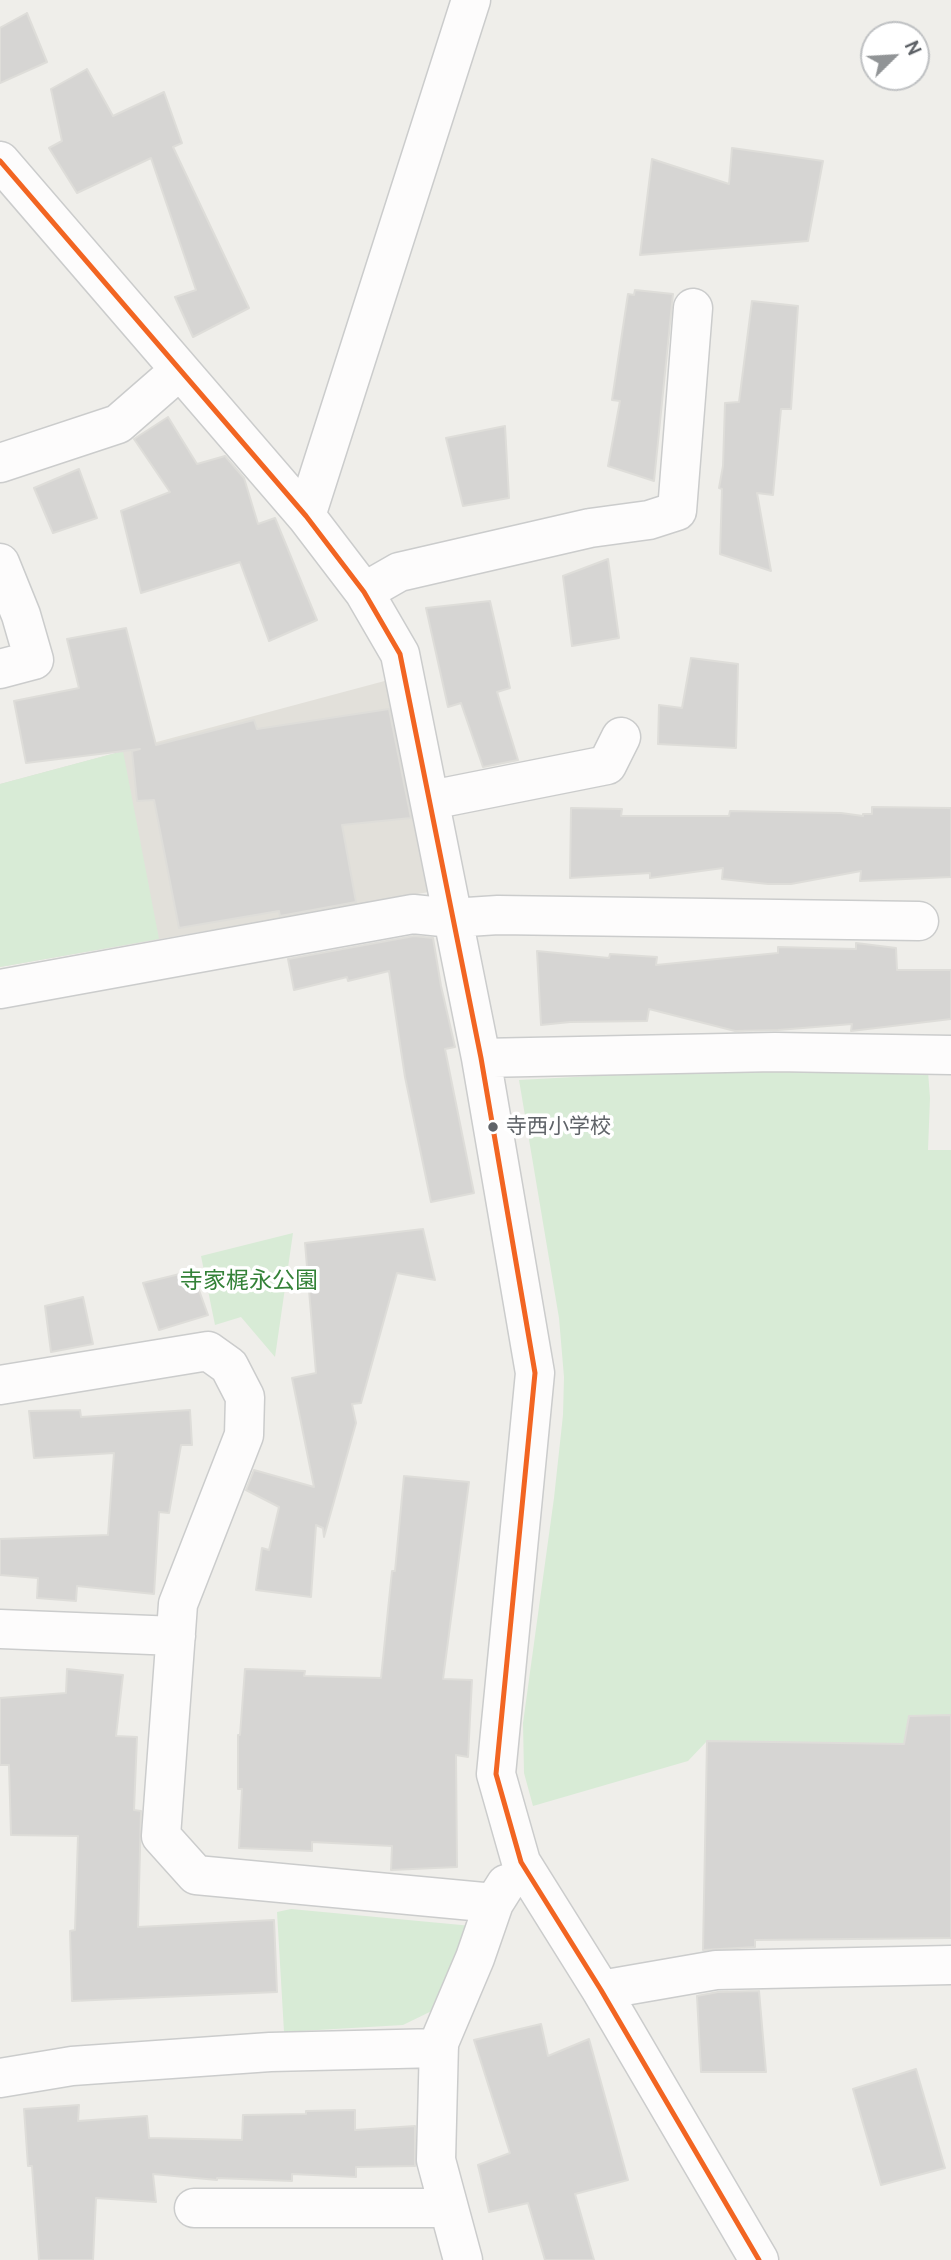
<!DOCTYPE html>
<meta charset="utf-8">
<style>
body{margin:0}
#map{position:relative;width:951px;height:2260px;overflow:hidden;background:#efeeea;font-family:Cabin,sans-serif}
canvas{display:block}
.north{position:absolute;left:860px;top:21px;width:70px;height:70px;box-sizing:border-box;background:#fff;border:2px solid #bfc1c3;border-radius:50%;rotate:66deg;font-size:19px;font-weight:700;line-height:28px;text-align:center;color:#5f6368}
.north::after{content:'';display:block;margin:auto;width:24px;height:32px;background:#919496;clip-path:polygon(50% 0,100% 100%,50% 72%,0 100%)}
</style>
<div id="map">
<canvas width="951" height="2260"></canvas>
<div class="north">N</div>
</div>
<script>
const ctx = document.querySelector('canvas').getContext('2d');
ctx.lineJoin = 'round';
function fill(path, color) {
  ctx.fillStyle = color;
  ctx.fill(path, 'evenodd');
}
function shape(rows) {
  const path = new Path2D();
  for (const r of rows) {
    path.moveTo(r[0], r[1]);
    for (let i = 2; i < r.length; i += 2) path.lineTo(r[i], r[i + 1]);
  }
  return path;
}
function strokePath(path, color, width, dash) {
  ctx.strokeStyle = color;
  ctx.lineWidth = width;
  ctx.lineCap = dash ? 'butt' : 'round';
  ctx.setLineDash(dash || []);
  ctx.stroke(path);
}
function write(font, color, halo, rows, align = 'center') {
  ctx.font = font + ' Cabin,"Noto Sans JP",sans-serif';
  ctx.lineWidth = 7;
  ctx.setLineDash([]);
  ctx.textBaseline = 'middle';
  ctx.strokeStyle = halo;
  ctx.fillStyle = color;
  for (const [text, x, y, turn = 0] of rows) {
    ctx.save();
    ctx.translate(x, y);
    ctx.rotate((+turn || 0) * Math.PI / 180);
    ctx.textAlign = isNaN(turn) ? turn : align;
    if (halo) ctx.strokeText(text, 0, 0);
    ctx.fillText(text, 0, 0);
    ctx.restore();
  }
}
fill(shape([
 [392,679,429,892,0,967,0,784]
]), '#e2e0da');
fill(shape([
 [123,751,159,939,0,967,0,784],
 [927,1058,930,1098,928,1150,951,1150,951,1715,904,1744,707,1741,688,1761,533,1806,524,1773,523,1723,554,1498,563,1415,564,1377,559,1318,519,1080],
 [293,1233,275,1357,241,1317,215,1325,201,1256],
 [291,1909,472,1926,446,2004,403,2025,284,2032,277,1912]
]), '#d8ebd6');
const building = shape([
 [27,13,47,62,0,83,0,28,27,13],
 [87,69,113,116,164,92,182,143,173,147,249,308,193,337,175,297,196,290,151,158,77,193,49,148,62,141,51,89,87,69],
 [732,148,823,161,808,241,640,255,652,159,729,184,732,148],
 [635,290,673,294,654,481,608,466,620,401,612,400,628,294,634,295,635,290],
 [752,301,798,306,791,409,781,409,773,495,757,493,771,571,720,554,722,489,719,488,723,466,725,403,739,402,752,301],
 [168,417,197,464,225,456,244,478,258,524,275,518,317,620,269,641,240,562,141,593,121,511,170,492,134,439,168,417],
 [505,426,509,498,463,506,446,438,505,426],
 [79,469,97,518,53,533,34,488,79,469],
 [608,559,619,638,572,646,563,576,608,559],
 [490,601,510,688,497,692,518,760,483,767,461,703,448,707,426,608,490,601],
 [126,628,156,745,254,720,257,729,389,709,411,818,342,825,356,902,280,916,279,911,179,928,154,800,137,801,132,751,140,749,26,763,14,701,79,688,67,639,126,628],
 [691,658,738,664,736,748,658,744,659,705,682,708,691,658],
 [872,807,951,808,951,877,860,881,861,871,791,884,768,884,722,879,723,868,650,878,650,873,570,878,571,808,622,809,621,816,729,816,730,811,841,813,863,816,863,814,872,814,872,807],
 [414,936,433,938,441,986,455,1047,445,1049,474,1193,431,1202,405,1077,389,971,348,981,347,977,294,990,288,959,414,936],
 [856,943,896,948,897,970,951,970,951,1019,851,1031,852,1024,778,1030,735,1031,649,1009,647,1021,570,1022,541,1025,537,951,609,958,610,954,657,957,656,965,778,953,778,947,856,949,856,943],
 [423,1229,435,1280,397,1273,361,1403,352,1404,356,1423,324,1537,323,1528,316,1525,311,1597,256,1590,262,1548,269,1550,279,1507,246,1490,254,1470,314,1487,292,1378,316,1373,305,1243,423,1229],
 [192,1271,208,1315,159,1330,143,1283,192,1271],
 [83,1297,93,1344,51,1352,45,1306,83,1297],
 [80,1410,81,1417,190,1410,192,1445,181,1445,169,1513,159,1512,154,1594,77,1586,76,1601,37,1598,38,1578,0,1575,0,1539,108,1535,114,1453,34,1458,29,1411,80,1410],
 [404,1476,469,1482,443,1679,472,1680,468,1757,456,1755,457,1867,391,1870,392,1846,312,1842,312,1851,239,1848,242,1789,238,1789,238,1735,240,1735,245,1669,305,1671,304,1676,381,1678,392,1571,395,1571,404,1476],
 [67,1669,123,1675,116,1736,137,1737,134,1810,141,1811,138,1927,274,1920,277,1992,72,2001,70,1931,75,1930,78,1836,11,1835,9,1765,0,1765,0,1698,66,1693,67,1669],
 [951,1715,951,1938,755,1940,755,1947,703,1950,707,1741,904,1744,909,1716,951,1715],
 [759,1991,766,2072,701,2072,697,1996,718,1992,759,1991],
 [541,2024,548,2056,589,2039,628,2180,575,2194,594,2260,545,2260,528,2203,489,2212,478,2165,510,2153,474,2040,541,2024],
 [916,2069,945,2168,881,2185,853,2089,916,2069],
 [79,2105,78,2121,147,2116,149,2138,242,2140,243,2115,306,2114,306,2111,355,2110,355,2130,415,2126,415,2166,356,2167,356,2177,292,2174,292,2181,217,2178,217,2180,153,2174,156,2202,96,2198,93,2260,39,2260,32,2166,28,2166,24,2109,79,2105]
]);
fill(building, '#d6d5d3');
strokePath(building, '#deddd9', 2);
const minor = shape([
 [0,161,306,516,364,592,400,654,481,1058,535,1373,496,1774,521,1862,601,1990,759,2260],
 [0,463,118,424,180,370],
 [306,516,471,0],
 [0,563,21,615,34,660,0,669],
 [364,592,399,572,590,528,649,520,677,511,693,308],
 [431,800,607,765,621,737],
 [0,989,413,914,452,918,498,915,919,921],
 [481,1058,775,1052,951,1055],
 [0,1385,208,1351,229,1366,245,1397,244,1435,178,1604,161,1836,196,1875,494,1903],
 [0,1629,176,1636],
 [601,1990,716,1970,951,1965],
 [0,2078,72,2066,270,2052,439,2048],
 [194,2208,449,2208],
 [463,2260,436,2160,439,2043,475,1958,494,1903,506,1884]
]);
strokePath(minor, '#cbcccc', 41);
strokePath(minor, '#fdfcfc', 38);
strokePath(shape([
 [0,161,306,516,364,592,400,654,481,1058,535,1373,496,1774,521,1862,601,1990,759,2260]
]), '#f26522', 5);
for (const [x, y, r, color] of [
 [493,1127,6,"#5f6368"]
]) {
  const dot = new Path2D();
  dot.arc(x, y, r, 0, 2 * Math.PI);
  ctx.fillStyle = color;
  ctx.fill(dot);
  strokePath(dot, '#fff', 2.5);
}
write('21px', '#5f6368', '#fff', [
 ["寺西小学校",506,1127]
], 'left');
write('23px', '#348238', '#fff', [
 ["寺家梶永公園",249,1281]
]);
</script>
